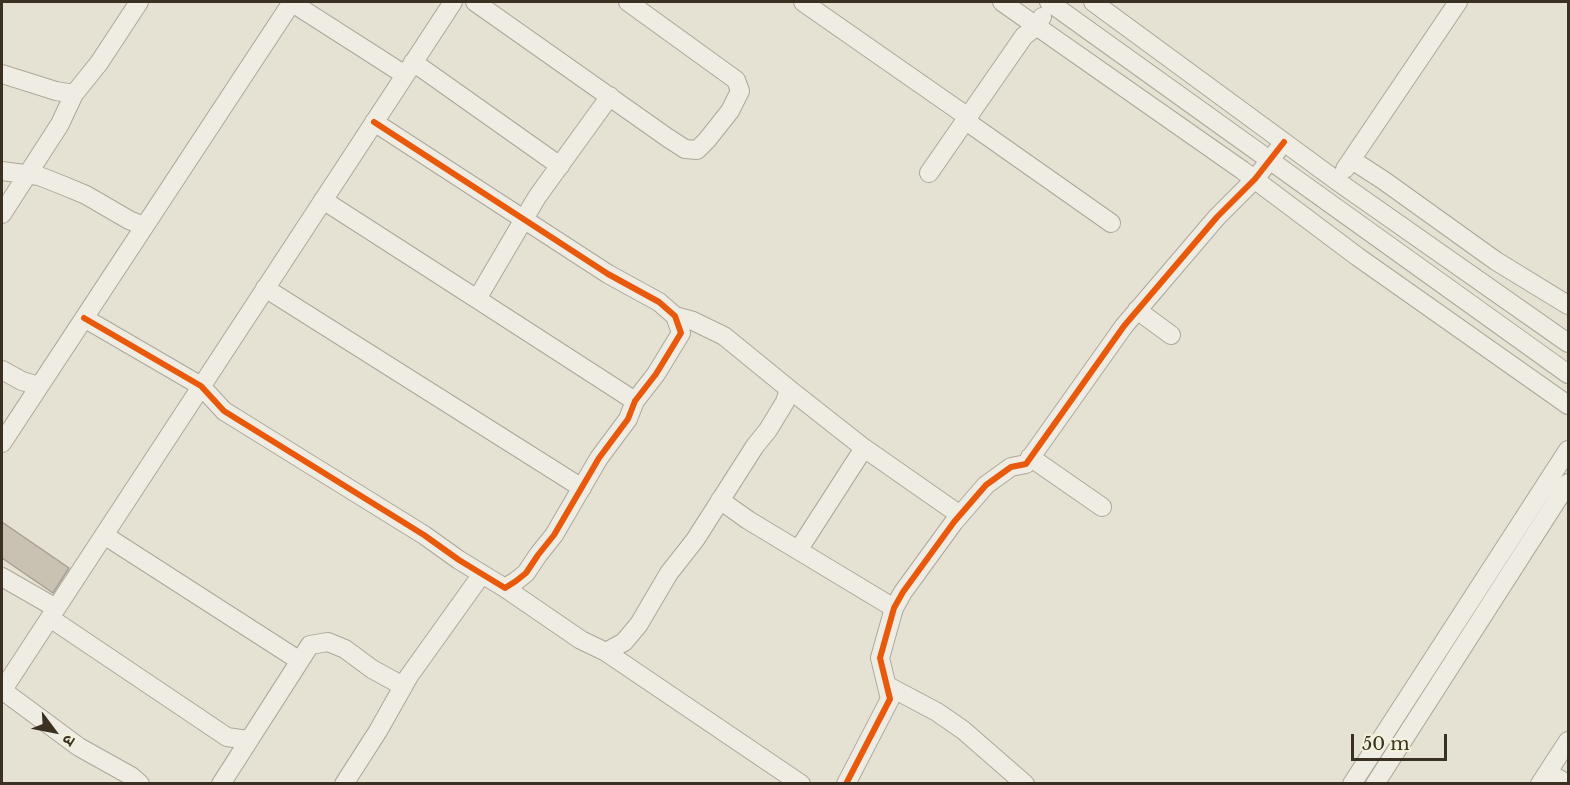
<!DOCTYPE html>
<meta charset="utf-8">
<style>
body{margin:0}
#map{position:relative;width:1570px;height:785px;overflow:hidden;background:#e5e2d3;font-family:"Libre Baskerville","Noto Sans Devanagari",serif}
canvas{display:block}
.frame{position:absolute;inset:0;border:3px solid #3a3122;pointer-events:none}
.north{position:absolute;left:24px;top:701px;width:60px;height:60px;-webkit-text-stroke:4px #f4f1da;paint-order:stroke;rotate:122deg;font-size:16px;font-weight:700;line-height:24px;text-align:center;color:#3a3122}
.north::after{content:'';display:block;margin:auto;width:21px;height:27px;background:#3a3122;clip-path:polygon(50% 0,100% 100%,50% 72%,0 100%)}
.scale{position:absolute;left:1351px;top:734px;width:96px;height:27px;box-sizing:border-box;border:3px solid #3a3122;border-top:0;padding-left:8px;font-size:18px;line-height:21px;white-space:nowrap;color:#3a3122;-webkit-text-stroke:4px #f4f1da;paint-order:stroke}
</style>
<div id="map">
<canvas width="1570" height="785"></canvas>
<div class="frame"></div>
<div class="north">उ</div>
<div class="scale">50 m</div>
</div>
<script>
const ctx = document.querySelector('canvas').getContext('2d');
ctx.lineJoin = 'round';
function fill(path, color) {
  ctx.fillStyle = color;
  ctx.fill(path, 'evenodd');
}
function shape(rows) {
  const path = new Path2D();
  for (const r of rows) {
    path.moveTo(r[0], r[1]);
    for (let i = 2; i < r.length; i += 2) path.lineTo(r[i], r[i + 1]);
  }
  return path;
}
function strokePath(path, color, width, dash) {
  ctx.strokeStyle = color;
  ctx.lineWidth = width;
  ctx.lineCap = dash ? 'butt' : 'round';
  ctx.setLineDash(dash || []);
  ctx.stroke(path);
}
const building = shape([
 [2,522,69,568,53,593,2,558,2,522]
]);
fill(building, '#c9c2b3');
strokePath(building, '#a69e91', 1.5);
const minor = shape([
 [291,2,405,75],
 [475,2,668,138,685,149,697,150,707,140,730,111,740,91,736,80,628,2],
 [803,2,968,117],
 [1002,2,1242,170,1358,257,1568,405],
 [1049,2,1568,374],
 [1093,2,1337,181,1568,343],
 [413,62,560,166],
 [2,74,56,91,74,94],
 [966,121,1111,223],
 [1352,160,1383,180,1496,261,1568,305],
 [1345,169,1458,2],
 [2,171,39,176,62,185,86,195,129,220,144,226],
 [929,173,1024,36,1037,26,1042,17],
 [323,200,477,299,537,197,610,96],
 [2,214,60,124,74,94,99,63,139,2],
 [265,288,582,488],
 [477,299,635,401],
 [1137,310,1171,335],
 [84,318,201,386,224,411,424,535,459,560,505,588,516,581,526,573,538,555,554,535,599,458,628,419,635,401,656,374,681,333,675,316,659,302,608,274,374,122],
 [2,370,22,381,39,386],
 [789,389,864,448,799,549],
 [2,443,292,2],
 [864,448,960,515],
 [1030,457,1102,507],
 [720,500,748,520,894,608],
 [104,535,300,661],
 [2,577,56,608],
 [505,588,581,640,606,652,624,642,639,624,669,573,695,540,755,446,768,430,785,402,789,389,724,336,693,321,675,316],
 [50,618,227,737,248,740],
 [606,652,801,784],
 [888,686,937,712,963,730,1025,784],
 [2,690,79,747,131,776,140,784],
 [2,691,453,2],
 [1548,772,1567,784],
 [221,784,310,645,328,642,345,649,372,669,403,686],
 [344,784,378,731,409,676,482,574],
 [846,784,890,699,880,658,894,608,903,592,954,522,986,485,1011,467,1026,464,1124,326,1217,217,1255,179,1284,142],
 [1352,784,1568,450],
 [1375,784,1568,483],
 [1540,784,1568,741]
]);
strokePath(minor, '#aba79b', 20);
strokePath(minor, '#eeece3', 18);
strokePath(shape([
 [84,318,201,386,224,411,424,535,459,560,505,588,516,581,526,573,538,555,554,535,599,458,628,419,635,401,656,374,681,333,675,316,659,302,608,274,374,122],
 [846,784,890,699,880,658,894,608,903,592,954,522,986,485,1011,467,1026,464,1124,326,1217,217,1255,179,1284,142]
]), '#e8590c', 6);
</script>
